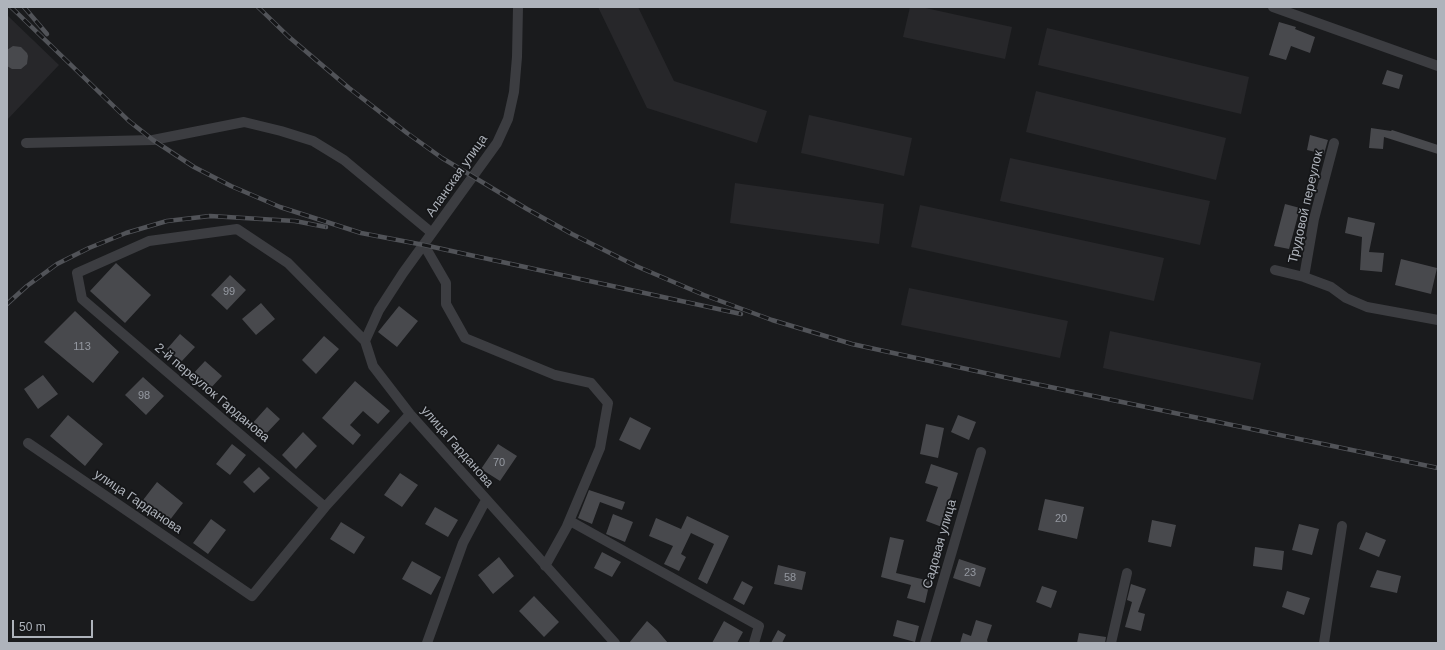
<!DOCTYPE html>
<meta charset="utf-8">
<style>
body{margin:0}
#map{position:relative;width:1445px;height:650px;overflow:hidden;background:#1a1b1d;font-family:Helvetica,sans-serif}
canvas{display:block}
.frame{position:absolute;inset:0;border:8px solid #aeb3bb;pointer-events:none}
.scale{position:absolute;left:12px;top:620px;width:81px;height:18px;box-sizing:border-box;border:2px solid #aeb3bb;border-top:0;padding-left:5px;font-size:12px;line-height:14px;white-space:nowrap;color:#aeb3bb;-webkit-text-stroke:3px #151618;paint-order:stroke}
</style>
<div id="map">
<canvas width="1445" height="650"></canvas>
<div class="frame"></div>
<div class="scale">50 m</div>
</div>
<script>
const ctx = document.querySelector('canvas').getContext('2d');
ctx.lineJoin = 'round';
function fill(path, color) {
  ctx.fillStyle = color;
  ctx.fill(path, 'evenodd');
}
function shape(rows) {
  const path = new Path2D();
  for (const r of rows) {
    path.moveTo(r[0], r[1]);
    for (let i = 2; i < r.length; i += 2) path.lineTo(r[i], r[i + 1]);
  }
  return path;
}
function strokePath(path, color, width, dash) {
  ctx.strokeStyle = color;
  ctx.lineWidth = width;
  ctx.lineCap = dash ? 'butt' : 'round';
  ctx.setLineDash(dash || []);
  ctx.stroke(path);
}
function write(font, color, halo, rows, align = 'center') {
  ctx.font = font + ' Helvetica,sans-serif';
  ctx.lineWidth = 3.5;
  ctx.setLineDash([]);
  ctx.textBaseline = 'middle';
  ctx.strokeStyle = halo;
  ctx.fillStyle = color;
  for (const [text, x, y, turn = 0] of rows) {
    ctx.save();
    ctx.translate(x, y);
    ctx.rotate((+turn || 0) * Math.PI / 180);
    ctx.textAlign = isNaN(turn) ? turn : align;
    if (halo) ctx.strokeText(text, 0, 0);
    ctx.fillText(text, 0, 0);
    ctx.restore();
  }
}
fill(shape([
 [598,7,638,7,674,81,767,111,757,143,647,108],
 [910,7,921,7,1012,27,1005,59,903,37],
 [7,15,59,65,7,120],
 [1047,28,1249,77,1241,114,1038,65],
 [1036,91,1226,138,1216,180,1026,132],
 [809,115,912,138,904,176,801,153],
 [1010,158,1210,201,1200,245,1000,201],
 [735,183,884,204,879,244,730,223],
 [920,205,1164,258,1154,301,911,247],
 [909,288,1068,321,1060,358,901,325],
 [1110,331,1261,363,1253,400,1103,368]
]), '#27272a');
fill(shape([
 [1279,22,1296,27,1295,29,1315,37,1310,53,1291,46,1286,60,1269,55],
 [13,46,21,47,27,53,28,56,27,64,21,69,12,69,7,66,7,50],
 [1387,70,1403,75,1399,89,1382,84],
 [1371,128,1391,131,1392,130,1438,145,1438,154,1384,137,1383,149,1369,148],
 [1310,135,1328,140,1324,154,1307,150],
 [1285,204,1300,208,1289,249,1274,246],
 [1348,217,1375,223,1369,252,1384,253,1382,272,1360,270,1362,237,1345,233],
 [1401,259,1437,268,1431,294,1395,285],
 [116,263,151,295,125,323,90,291],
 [230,275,246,290,227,310,211,295],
 [261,303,275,319,256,335,242,319],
 [399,306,418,321,397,347,378,332],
 [75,311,119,352,93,383,44,342],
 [180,334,195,347,181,362,167,349],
 [324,336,339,349,316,374,302,360],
 [205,361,222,376,208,391,191,376],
 [43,375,58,394,38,409,24,389],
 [143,377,164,396,146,415,125,395],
 [355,381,390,411,378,424,363,411,350,425,361,435,353,445,322,418],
 [267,407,280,419,263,437,250,426],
 [68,415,103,444,85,466,50,436],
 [958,415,976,422,969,440,951,432],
 [630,417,651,428,640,450,619,440],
 [926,424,944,428,938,458,920,454],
 [303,432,317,446,296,469,282,455],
 [232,444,246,455,230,475,216,464],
 [498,444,517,456,500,481,481,469],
 [931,464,958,473,948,505,950,506,942,527,926,521,938,487,925,483],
 [259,467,270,478,254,493,243,482],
 [400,473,418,485,402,507,384,495],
 [157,482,183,503,166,525,140,504],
 [589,490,625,502,622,510,600,502,592,524,578,518],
 [1045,499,1084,507,1077,539,1038,530],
 [435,507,458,520,448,537,425,524],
 [613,514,633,522,625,542,606,534],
 [687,516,729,536,707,584,698,579,714,544,691,533,681,554,686,557,679,571,664,564,673,546,649,536,656,518,681,529],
 [211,519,226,530,208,554,193,543],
 [1152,520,1176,525,1171,547,1148,542],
 [341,522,365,537,354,554,330,539],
 [1299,524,1319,529,1312,555,1292,550],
 [1366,532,1386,540,1379,557,1359,549],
 [890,537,904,540,896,573,930,581,925,603,907,598,911,585,881,577],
 [1255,547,1284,551,1282,570,1253,566],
 [602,552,621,562,612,577,594,568],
 [499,557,514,576,493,594,478,575],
 [959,559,986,568,980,587,953,578],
 [412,561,441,577,431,595,402,579],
 [778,565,806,572,802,590,774,584],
 [1377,570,1401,576,1397,593,1370,587],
 [742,581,753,587,744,605,733,599],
 [1131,584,1146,589,1138,612,1145,614,1141,631,1125,627,1132,602,1127,600],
 [1042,586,1057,591,1051,608,1036,602],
 [1287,591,1310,598,1304,615,1282,607],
 [534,596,559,622,544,637,519,611],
 [897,620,919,626,915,642,893,636],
 [976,620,992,625,987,640,988,643,960,643,963,633,971,636],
 [647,621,657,630,668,643,629,643],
 [724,621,743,632,737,643,712,643],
 [778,630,786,635,782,643,771,643],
 [1079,633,1106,637,1105,643,1077,643]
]), '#48494d');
strokePath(shape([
 [1273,7,1438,66],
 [26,143,153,140,244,122,281,131,313,141,344,160,432,233],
 [424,245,446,283,446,304,465,338,555,375,591,383,608,403,600,448,567,526],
 [1275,270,1304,277,1331,287,1346,298,1367,307,1438,320],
 [1304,277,1314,219,1334,143],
 [365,341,379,310,403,273,497,143,508,119,514,92,517,57,518,7],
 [28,443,252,596,325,507,410,414],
 [325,507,82,299,77,273,149,241,237,229,288,263,365,341,373,366,410,414,615,643],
 [545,566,570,521,759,626,754,643],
 [427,643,463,543,486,500],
 [925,643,981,452],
 [1111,643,1127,573],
 [1324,643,1342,526]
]), '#3c3d41', 10);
const rail = shape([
 [11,7,129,121,153,140,194,167,231,186,280,207,361,233,424,245,741,314],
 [24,7,47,34],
 [258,7,289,37,349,88,407,133,442,158,527,209,572,234,636,266,704,295,772,320,852,344,1031,383,1438,468],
 [7,304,27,286,57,264,89,248,126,233,167,221,210,216,295,221,326,227]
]);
strokePath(rail, '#515358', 4.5);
strokePath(rail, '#151618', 3, [9]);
write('11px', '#9498a0', null, [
 ["99",229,292],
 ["113",82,347],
 ["98",144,396],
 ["70",499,463],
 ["20",1061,519],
 ["23",970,573],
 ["58",790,578]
]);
write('13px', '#aeb3bb', '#151618', [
 ["Аланская улица",457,176,-55],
 ["Трудовой переулок",1306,207,-77],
 ["2-й переулок Гарданова",212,393,40],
 ["улица Гарданова",457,447,49],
 ["улица Гарданова",138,502,34],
 ["Садовая улица",940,544,-74]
]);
</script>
